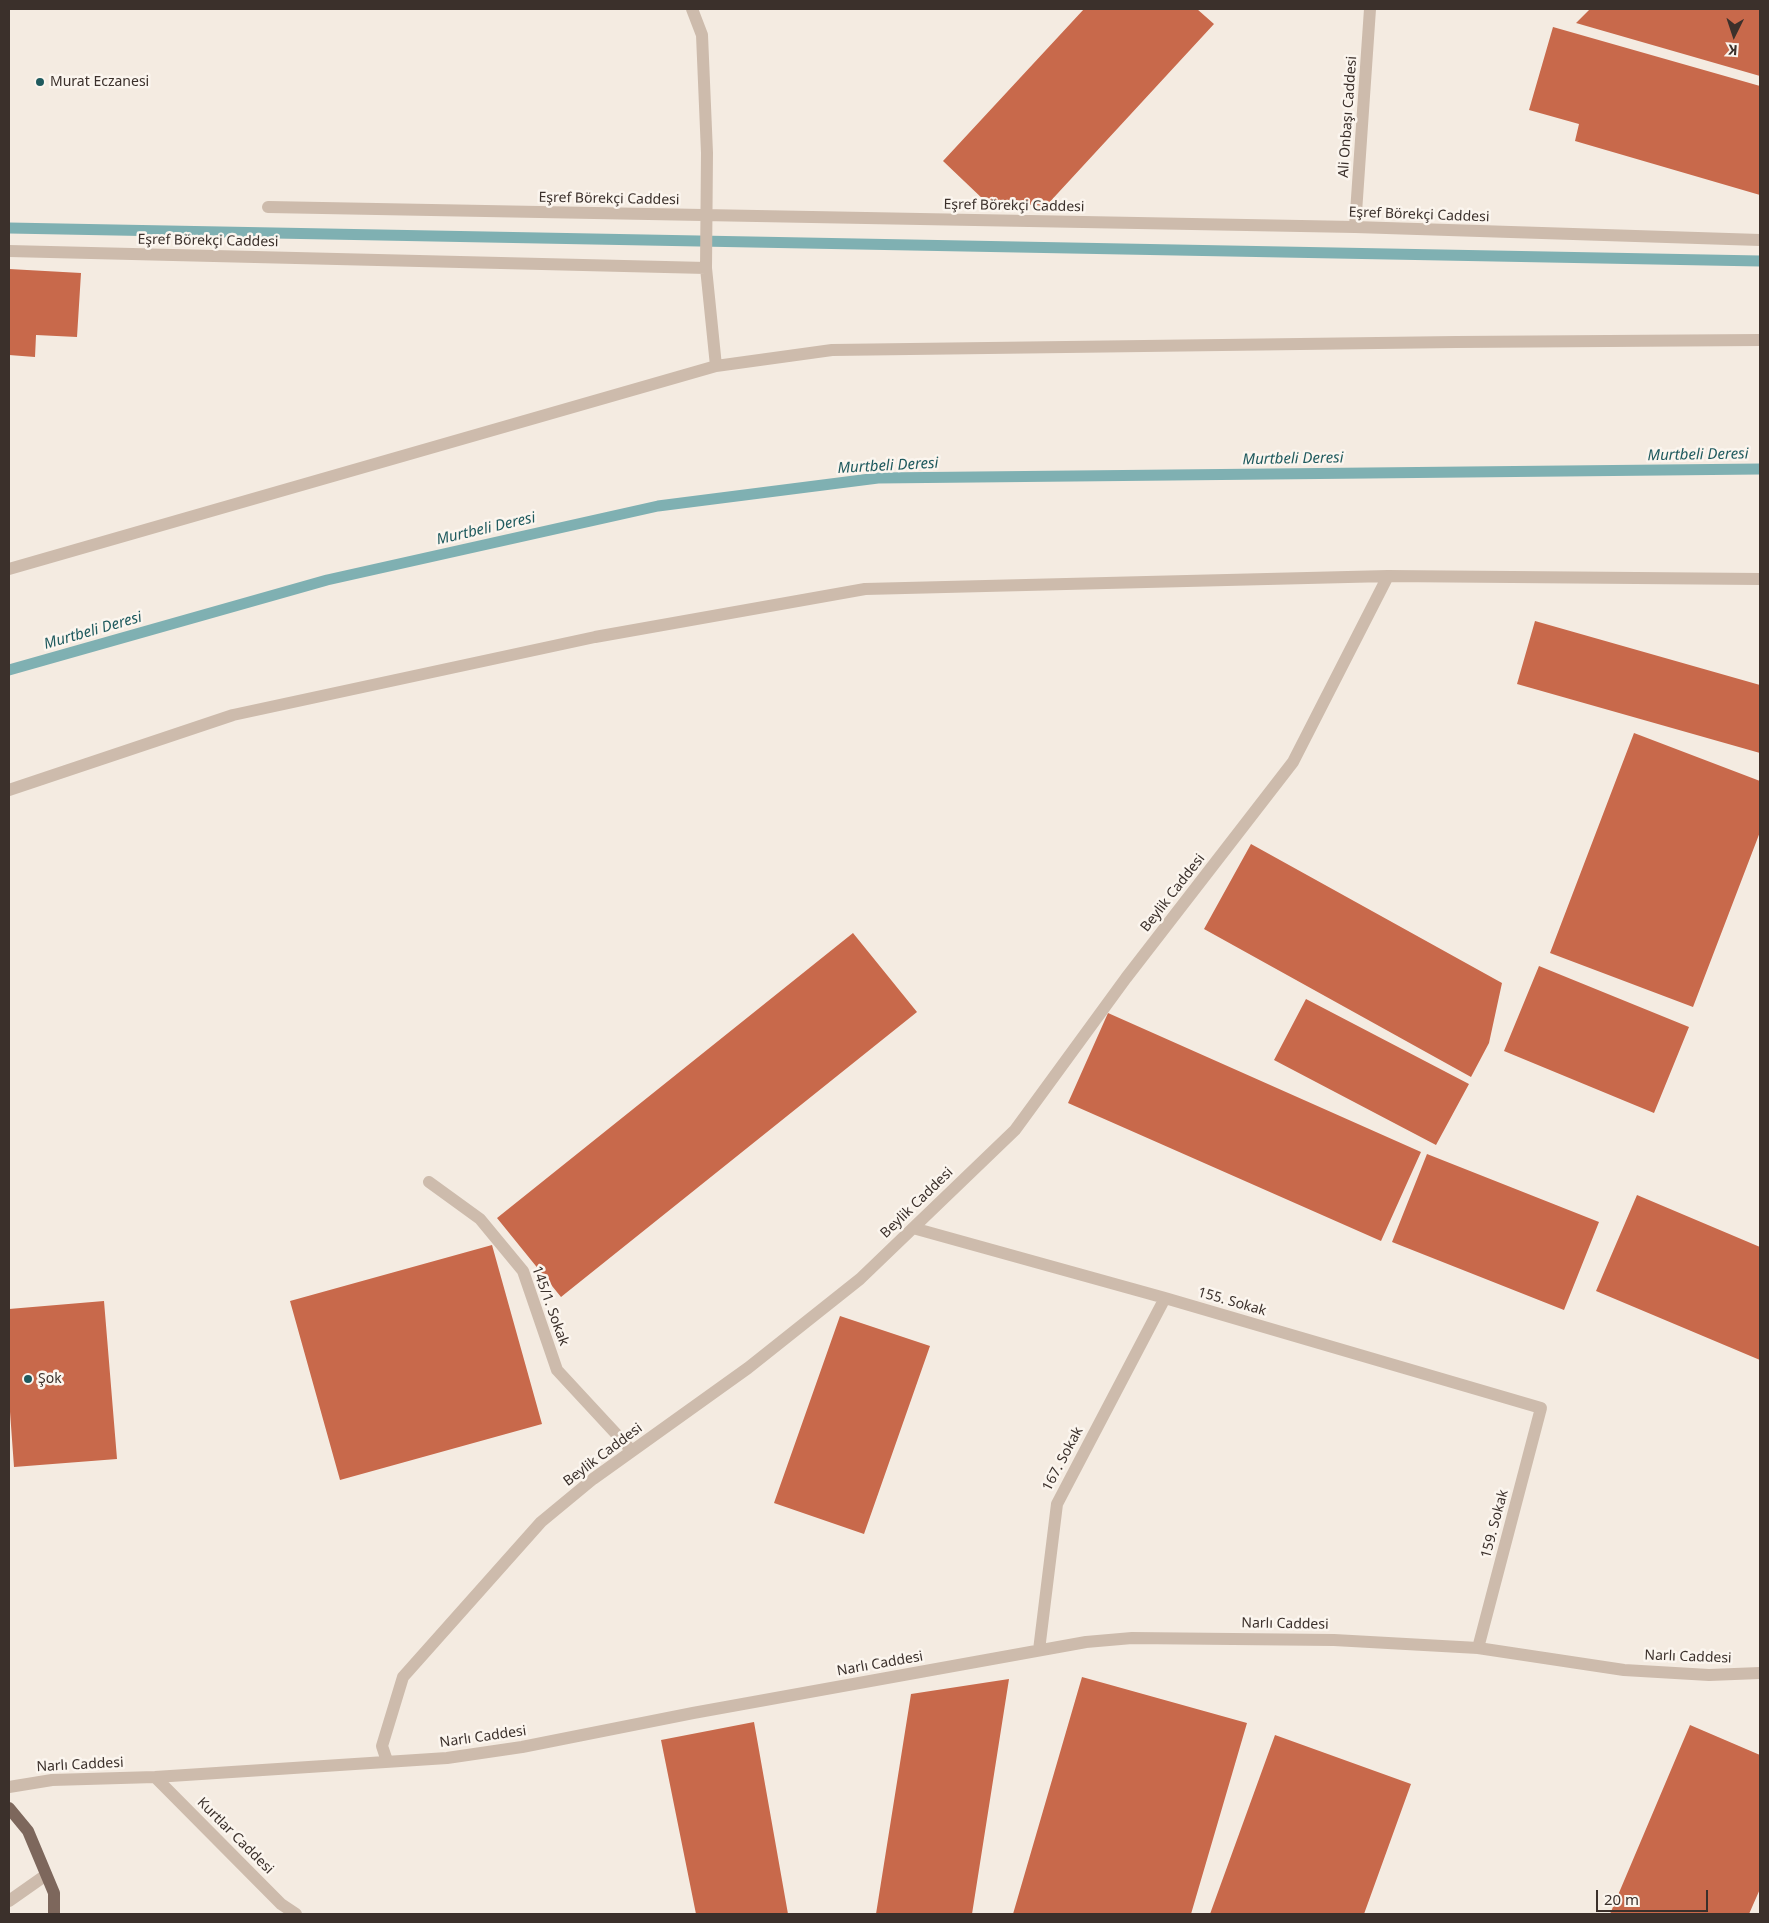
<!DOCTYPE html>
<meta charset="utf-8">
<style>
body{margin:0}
#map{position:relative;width:1769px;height:1923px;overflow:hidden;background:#f4ebe1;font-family:"Noto Sans",sans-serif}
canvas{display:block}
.frame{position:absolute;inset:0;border:10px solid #3b302b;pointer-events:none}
.north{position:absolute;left:1709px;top:10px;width:50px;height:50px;-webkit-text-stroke:4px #fbf5ee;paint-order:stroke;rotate:184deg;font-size:14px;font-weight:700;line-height:20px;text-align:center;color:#3b302b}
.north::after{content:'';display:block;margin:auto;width:18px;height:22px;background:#3b302b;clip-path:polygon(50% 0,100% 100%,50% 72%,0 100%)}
.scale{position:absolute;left:1596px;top:1890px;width:112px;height:22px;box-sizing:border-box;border:2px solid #3b302b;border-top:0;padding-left:6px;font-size:15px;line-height:18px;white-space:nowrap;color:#3b302b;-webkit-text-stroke:4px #fbf5ee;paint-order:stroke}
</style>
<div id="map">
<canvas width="1769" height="1923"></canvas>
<div class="frame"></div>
<div class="north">K</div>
<div class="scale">20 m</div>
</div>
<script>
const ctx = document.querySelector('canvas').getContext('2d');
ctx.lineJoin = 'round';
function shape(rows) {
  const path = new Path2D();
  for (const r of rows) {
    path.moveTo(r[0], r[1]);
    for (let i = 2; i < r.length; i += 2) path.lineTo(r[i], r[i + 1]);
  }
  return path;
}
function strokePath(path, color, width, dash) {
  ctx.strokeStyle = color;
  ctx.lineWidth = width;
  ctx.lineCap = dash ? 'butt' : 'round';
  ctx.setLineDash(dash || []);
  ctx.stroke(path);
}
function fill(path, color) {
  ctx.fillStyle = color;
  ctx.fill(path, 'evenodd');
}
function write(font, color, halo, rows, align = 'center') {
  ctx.font = font + ' "Noto Sans",sans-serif';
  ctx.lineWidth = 5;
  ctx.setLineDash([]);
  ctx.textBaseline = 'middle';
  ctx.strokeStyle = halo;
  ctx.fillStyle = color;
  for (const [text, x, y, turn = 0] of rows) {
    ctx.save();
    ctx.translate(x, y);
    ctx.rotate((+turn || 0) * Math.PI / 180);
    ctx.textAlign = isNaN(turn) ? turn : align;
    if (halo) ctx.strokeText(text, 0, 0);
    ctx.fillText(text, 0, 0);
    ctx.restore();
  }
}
strokePath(shape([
 [9,228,1760,261],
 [9,670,327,580,658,506,878,478,1760,469]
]), '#7fb0b2', 11);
fill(shape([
 [1084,9,1197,9,1214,24,1046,206,985,201,943,161],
 [1590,9,1760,9,1760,76,1576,23],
 [1553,27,1760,86,1760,195,1575,141,1579,124,1529,110],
 [9,269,81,273,77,337,36,335,35,357,9,355],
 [1535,621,1760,685,1760,753,1517,684],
 [1634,733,1760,781,1760,832,1693,1007,1550,953],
 [1251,844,1502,983,1489,1043,1471,1077,1204,929],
 [853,933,917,1012,561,1297,497,1218],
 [1539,966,1689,1027,1654,1113,1504,1051],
 [1306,999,1469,1084,1436,1145,1274,1060],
 [1108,1013,1421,1152,1381,1241,1068,1103],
 [1427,1154,1599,1222,1564,1310,1392,1242],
 [1637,1195,1760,1247,1760,1360,1596,1291],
 [492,1245,542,1424,340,1480,290,1301],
 [104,1301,117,1459,14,1467,9,1398,9,1309],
 [840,1316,930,1346,864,1534,774,1503],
 [1082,1677,1247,1723,1191,1914,1013,1914],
 [1009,1679,972,1914,876,1914,911,1694],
 [754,1722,788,1914,696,1914,661,1740],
 [1690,1725,1760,1755,1760,1889,1749,1914,1610,1914],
 [1275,1735,1411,1784,1364,1914,1210,1914]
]), '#c8694b');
strokePath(shape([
 [692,9,702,35,707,153,706,268,716,366],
 [268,207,1355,227,1760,240],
 [1355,227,1370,9],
 [9,251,706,268],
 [9,569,716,366,832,350,1456,342,1760,340],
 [9,790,233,715,595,637,865,589,1388,576,1760,579],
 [429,1182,480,1219,523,1271,557,1370,632,1451],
 [913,1228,1165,1298,1541,1408,1478,1648],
 [1039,1650,1057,1504,1165,1298],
 [387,1761,382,1746,403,1677,541,1522,593,1479,748,1368,860,1279,1015,1130,1126,978,1293,762,1388,576],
 [155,1777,281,1904,296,1914],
 [9,1787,52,1780,155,1777,447,1758,522,1747,693,1713,1086,1642,1132,1638,1334,1640,1478,1648,1624,1670,1709,1675,1760,1673],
 [9,1901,46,1875]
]), '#cdbbac', 12);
strokePath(shape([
 [9,1808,28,1831,54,1893,54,1914]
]), '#7d675c', 12);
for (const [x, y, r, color] of [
 [40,82,5,"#1f5a5e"],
 [28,1379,5,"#1f5a5e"]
]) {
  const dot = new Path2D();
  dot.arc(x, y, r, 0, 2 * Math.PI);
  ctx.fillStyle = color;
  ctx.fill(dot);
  strokePath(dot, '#fbf5ee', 2);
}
write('14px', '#3b302b', '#fbf5ee', [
 ["Murat Eczanesi",50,82],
 ["Şok",38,1379]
], 'left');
write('14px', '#3b302b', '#fbf5ee', [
 ["Ali Onbaşı Caddesi",1348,117,-86],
 ["Eşref Börekçi Caddesi",609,199,1],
 ["Eşref Börekçi Caddesi",1014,206,1],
 ["Eşref Börekçi Caddesi",1419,215,2],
 ["Eşref Börekçi Caddesi",208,241,1],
 ["Beylik Caddesi",1173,893,-52],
 ["Beylik Caddesi",917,1203,-44],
 ["155. Sokak",1232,1302,16],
 ["145/1. Sokak",550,1306,70],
 ["Beylik Caddesi",603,1455,-37],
 ["167. Sokak",1063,1459,-62],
 ["159. Sokak",1495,1524,-75],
 ["Narlı Caddesi",1285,1624,1],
 ["Narlı Caddesi",1688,1657,2],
 ["Narlı Caddesi",880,1664,-10],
 ["Narlı Caddesi",483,1737,-8],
 ["Narlı Caddesi",80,1765,-3],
 ["Kurtlar Caddesi",235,1836,45]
]);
write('italic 15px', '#1f5a5e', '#fbf5ee', [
 ["Murtbeli Deresi",1698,455,-1],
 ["Murtbeli Deresi",1293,459,-1],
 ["Murtbeli Deresi",888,466,-3],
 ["Murtbeli Deresi",486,529,-13],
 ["Murtbeli Deresi",93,631,-16]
]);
</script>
